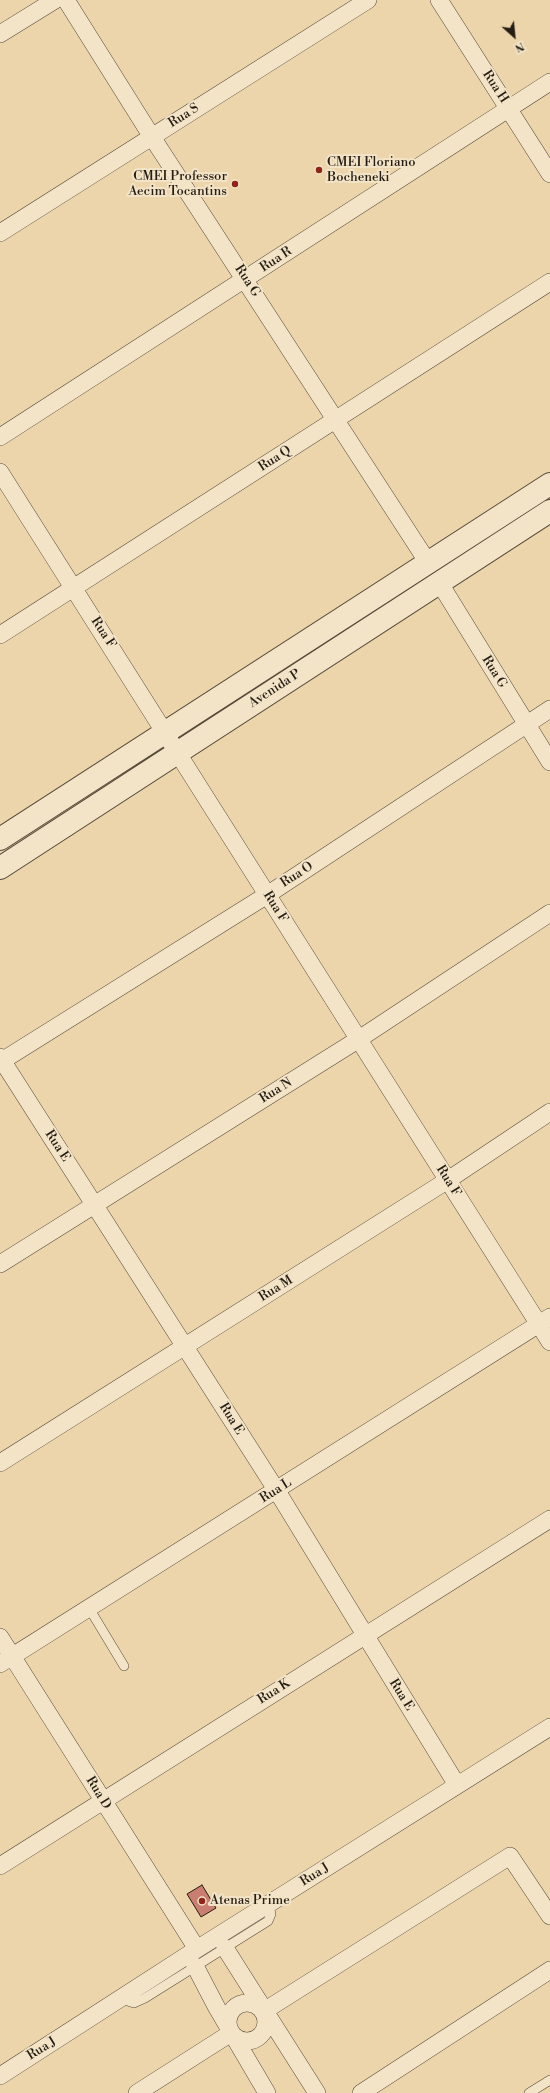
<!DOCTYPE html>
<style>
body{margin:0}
#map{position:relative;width:550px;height:2093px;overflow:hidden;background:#ecd5ab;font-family:"Libre Bodoni",serif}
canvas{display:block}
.north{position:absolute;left:494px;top:16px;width:40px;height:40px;-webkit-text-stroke:3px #f3e4c8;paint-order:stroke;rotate:153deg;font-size:11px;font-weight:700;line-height:16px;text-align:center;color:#251d13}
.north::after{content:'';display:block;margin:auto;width:14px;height:18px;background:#251d13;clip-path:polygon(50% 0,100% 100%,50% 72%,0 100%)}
</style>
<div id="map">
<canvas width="550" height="2093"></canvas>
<div class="north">N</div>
</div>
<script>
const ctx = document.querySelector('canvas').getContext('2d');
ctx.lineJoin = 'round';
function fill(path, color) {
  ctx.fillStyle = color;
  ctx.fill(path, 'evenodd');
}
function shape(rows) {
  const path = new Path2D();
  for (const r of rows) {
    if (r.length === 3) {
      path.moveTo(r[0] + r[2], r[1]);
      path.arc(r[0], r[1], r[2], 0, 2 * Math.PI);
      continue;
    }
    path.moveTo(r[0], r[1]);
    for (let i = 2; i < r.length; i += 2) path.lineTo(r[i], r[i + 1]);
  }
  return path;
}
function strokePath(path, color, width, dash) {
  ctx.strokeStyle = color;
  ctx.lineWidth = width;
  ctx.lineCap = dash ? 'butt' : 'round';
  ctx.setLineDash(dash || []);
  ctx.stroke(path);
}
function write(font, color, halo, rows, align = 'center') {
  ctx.font = font + ' "Libre Bodoni",serif';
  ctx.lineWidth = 4;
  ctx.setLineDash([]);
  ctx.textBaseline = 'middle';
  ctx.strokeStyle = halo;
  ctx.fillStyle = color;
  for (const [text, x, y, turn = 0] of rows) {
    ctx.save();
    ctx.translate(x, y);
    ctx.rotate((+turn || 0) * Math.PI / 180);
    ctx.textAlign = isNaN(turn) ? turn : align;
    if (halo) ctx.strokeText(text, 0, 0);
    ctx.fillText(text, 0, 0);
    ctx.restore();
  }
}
const building = shape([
 [202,1885,216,1908,201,1917,187,1894,202,1885]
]);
fill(building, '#ca7e71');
strokePath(building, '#251d13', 1);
const service = shape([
 [89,1608,124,1666],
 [121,1999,134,2003,145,1998,268,1921,271,1914,268,1904],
 [529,2093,550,2080]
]);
const minor = shape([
 [66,0,152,137,427,561],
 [439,0,550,174],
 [0,34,55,0],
 [0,233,368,0],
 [0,437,550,82],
 [0,472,550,1342],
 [439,582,550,762],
 [0,635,550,282],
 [0,1057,277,1491,457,1785],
 [0,1062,267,895,550,709],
 [0,1264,359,1039,550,913],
 [0,1463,448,1180,550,1112],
 [0,1637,197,1949],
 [0,1664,550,1317],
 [0,1866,550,1519],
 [225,1948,317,2093],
 [195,1966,217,2008,267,2093],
 [247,2022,19],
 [264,2011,510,1856,550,1916],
 [0,2076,197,1949,550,1727],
 [137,2093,231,2033],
 [361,2093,550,1970]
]);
const tertiary = shape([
 [0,839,550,484],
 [0,868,550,511]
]);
strokePath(service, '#574b39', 10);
strokePath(minor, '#574b39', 18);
strokePath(tertiary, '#574b39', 24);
strokePath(service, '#f3e4c8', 9);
strokePath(minor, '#f3e4c8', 17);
strokePath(tertiary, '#f3e4c8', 22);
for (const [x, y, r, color] of [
 [319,170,4,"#8f2418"],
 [235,184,4,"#8f2418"],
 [202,1901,4,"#8f2418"]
]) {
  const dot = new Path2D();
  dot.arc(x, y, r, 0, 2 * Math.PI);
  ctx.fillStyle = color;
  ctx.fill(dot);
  strokePath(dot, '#f3e4c8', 1.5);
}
write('13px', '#251d13', '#f3e4c8', [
 ["Rua H",495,87,57],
 ["Rua S",184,116,-32],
 ["Rua R",276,260,-33],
 ["Rua G",247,281,57],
 ["Rua Q",275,459,-33],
 ["Rua F",103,633,57],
 ["Rua G",494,672,58],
 ["Avenida P",275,689,-33],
 ["Rua O",297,875,-33],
 ["Rua F",275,907,58],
 ["Rua N",276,1091,-32],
 ["Rua E",57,1146,57],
 ["Rua F",448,1181,58],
 ["Rua M",276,1289,-32],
 ["Rua E",231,1419,58],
 ["Rua L",276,1491,-32],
 ["Rua K",274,1692,-32],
 ["Rua E",401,1695,58],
 ["Rua D",98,1793,58],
 ["Rua J",315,1875,-32],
 ["Rua J",42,2049,-32]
]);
write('13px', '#251d13', '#f3e4c8', [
 ["CMEI Floriano",327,163],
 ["Bocheneki",327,178],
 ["CMEI Professor",227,177,"right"],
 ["Aecim Tocantins",227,192,"right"],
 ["Atenas Prime",210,1901]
], 'left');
</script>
